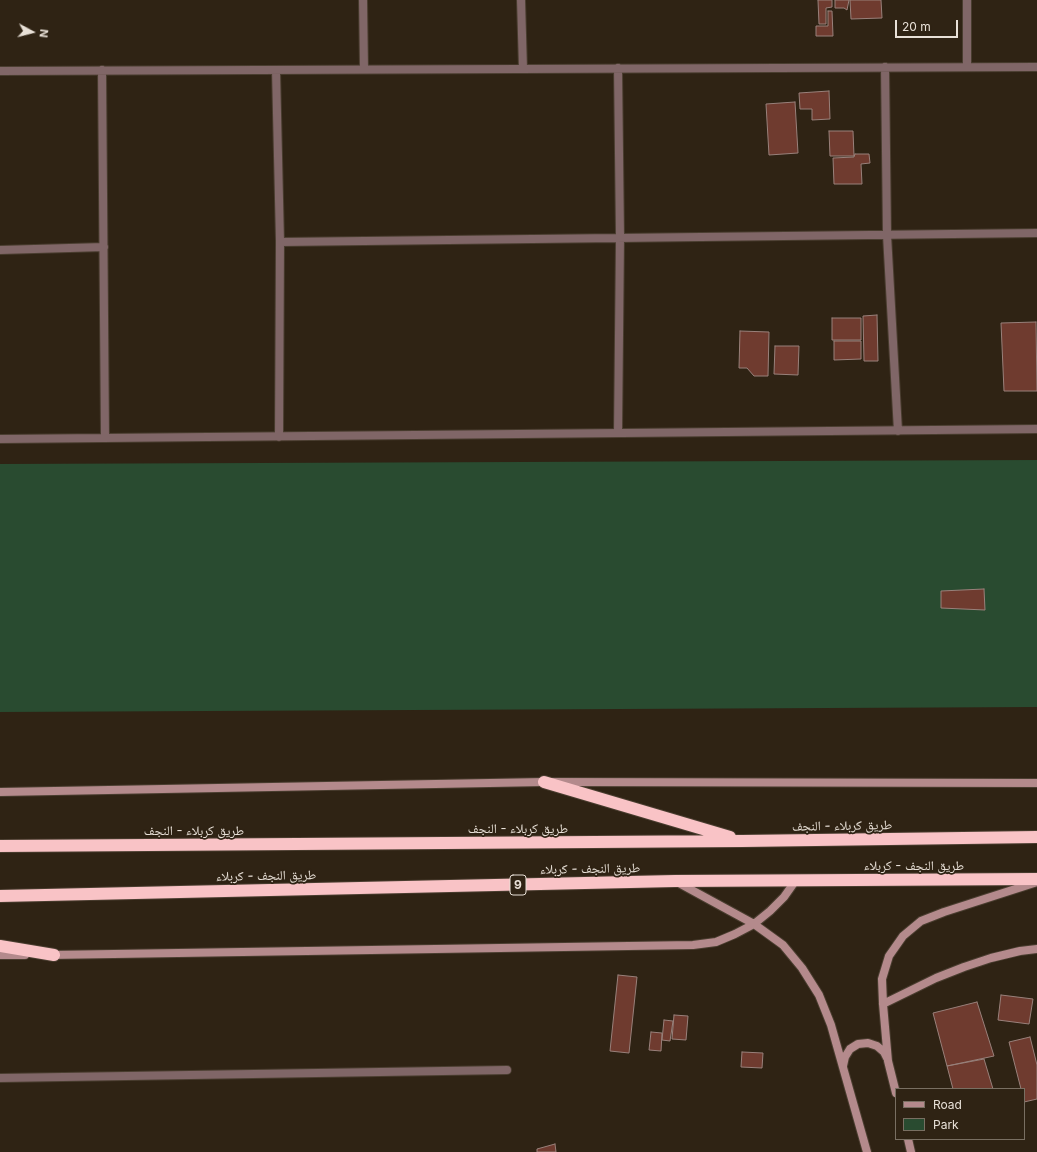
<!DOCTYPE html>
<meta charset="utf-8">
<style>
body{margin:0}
#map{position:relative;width:1037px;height:1152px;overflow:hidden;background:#2f2314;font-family:Inter,sans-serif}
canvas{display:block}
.legend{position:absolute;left:895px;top:1088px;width:130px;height:52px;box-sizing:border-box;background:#2f2314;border:1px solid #796f62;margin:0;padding:5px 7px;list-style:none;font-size:12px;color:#e8e0d7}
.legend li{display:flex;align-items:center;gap:8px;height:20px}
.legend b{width:20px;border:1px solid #796f62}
.north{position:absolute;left:12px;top:12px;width:40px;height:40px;-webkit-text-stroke:3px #2f2314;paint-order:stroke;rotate:97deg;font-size:11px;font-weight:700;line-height:16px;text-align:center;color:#e8e0d7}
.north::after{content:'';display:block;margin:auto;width:14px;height:18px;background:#e8e0d7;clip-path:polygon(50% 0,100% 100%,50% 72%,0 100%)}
.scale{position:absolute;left:895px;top:20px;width:63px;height:18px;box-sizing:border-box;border:2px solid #e8e0d7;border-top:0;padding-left:5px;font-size:12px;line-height:14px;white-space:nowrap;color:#e8e0d7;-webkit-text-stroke:3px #2f2314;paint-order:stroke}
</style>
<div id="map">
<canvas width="1037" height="1152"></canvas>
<ul class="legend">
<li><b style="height:5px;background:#b48a8c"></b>Road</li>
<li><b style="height:11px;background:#294b30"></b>Park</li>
</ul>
<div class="north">N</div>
<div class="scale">20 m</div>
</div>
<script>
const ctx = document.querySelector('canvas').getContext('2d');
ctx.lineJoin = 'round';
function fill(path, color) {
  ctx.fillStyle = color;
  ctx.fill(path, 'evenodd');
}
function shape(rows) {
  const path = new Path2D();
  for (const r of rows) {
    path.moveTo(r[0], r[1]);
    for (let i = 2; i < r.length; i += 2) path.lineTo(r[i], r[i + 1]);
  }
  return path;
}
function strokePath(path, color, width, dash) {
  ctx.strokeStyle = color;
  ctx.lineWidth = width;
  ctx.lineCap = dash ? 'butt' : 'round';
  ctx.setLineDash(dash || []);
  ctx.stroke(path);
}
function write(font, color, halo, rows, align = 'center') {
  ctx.font = font + ' Inter,"Noto Naskh Arabic",sans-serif';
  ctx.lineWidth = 3.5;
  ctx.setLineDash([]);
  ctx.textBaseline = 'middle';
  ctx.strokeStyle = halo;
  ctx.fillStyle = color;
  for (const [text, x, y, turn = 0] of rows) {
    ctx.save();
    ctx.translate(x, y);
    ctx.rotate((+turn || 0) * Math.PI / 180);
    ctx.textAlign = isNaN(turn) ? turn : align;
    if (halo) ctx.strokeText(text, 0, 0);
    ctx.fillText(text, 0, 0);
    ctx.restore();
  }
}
fill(shape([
 [1037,460,1037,707,0,712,0,464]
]), '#294b30');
const building = shape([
 [818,0,832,0,832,7,826,8,826,24,819,24,818,0],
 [835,0,849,0,847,10,844,8,835,8,835,0],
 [850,0,881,0,882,18,851,19,850,0],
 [828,11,832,11,833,36,816,36,816,26,828,26,828,11],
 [829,91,830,119,812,120,812,109,800,109,799,93,829,91],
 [795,102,798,153,769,155,766,104,795,102],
 [829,131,853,131,854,156,830,156,829,131],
 [855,154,869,154,870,163,861,164,862,184,834,184,833,158,854,157,855,154],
 [877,315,878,361,864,361,863,316,877,315],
 [832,318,861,318,861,340,832,340,832,318],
 [1036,322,1037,391,1004,391,1001,323,1036,322],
 [740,331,769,332,768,376,754,376,747,368,739,368,740,331],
 [834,341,861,341,861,359,834,360,834,341],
 [775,346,799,346,798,375,774,374,775,346],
 [984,589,985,610,941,608,941,591,984,589],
 [618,975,637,977,629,1053,610,1051,618,975],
 [1001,995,1033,999,1029,1024,998,1020,1001,995],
 [977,1002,994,1056,947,1066,933,1013,977,1002],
 [674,1015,688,1016,686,1040,672,1039,674,1015],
 [664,1020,673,1021,670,1041,662,1040,664,1020],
 [651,1032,662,1033,661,1051,649,1050,651,1032],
 [1030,1037,1037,1065,1037,1099,1024,1102,1024,1089,1021,1089,1009,1042,1030,1037],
 [742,1052,763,1053,762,1068,741,1067,742,1052],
 [984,1059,993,1089,953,1089,947,1066,984,1059],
 [555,1144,556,1152,537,1152,537,1149,555,1144]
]);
fill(building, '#6f3b2f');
strokePath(building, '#99817b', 1);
const lane = shape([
 [0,1078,507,1070]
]);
const street = shape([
 [363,0,364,69],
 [521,0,523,69],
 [967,0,967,67],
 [885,67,887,235,898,431],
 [102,70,105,438],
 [276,70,280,242,279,437],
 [0,71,1037,67],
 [280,242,1037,233],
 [0,250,104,247],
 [618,433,620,238,618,68],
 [0,439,1037,429]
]);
const secondary = shape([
 [0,792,544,782,1037,783],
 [677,882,754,924,783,945,802,968,819,995,831,1025,867,1152],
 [0,955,25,955],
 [49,955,693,945,716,942,735,934,754,924,770,911,784,897,796,880],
 [883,1004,936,978,964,967,991,958,1020,951,1037,949],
 [843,1066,845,1057,850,1049,858,1044,868,1043,877,1046,884,1052,887,1058],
 [896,1093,888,1061,883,1004,882,979,889,956,903,936,921,921,944,912,1037,882],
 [908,1139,911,1152]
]);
const highway = shape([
 [544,782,730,837],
 [0,846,742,841,1037,837],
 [0,896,675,881,1037,879],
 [0,946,54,955]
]);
strokePath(lane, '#493d2f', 10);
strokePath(street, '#493d2f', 10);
strokePath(secondary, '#493d2f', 10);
strokePath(highway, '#493d2f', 14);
strokePath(lane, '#806667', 8);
strokePath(street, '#806667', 8);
strokePath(secondary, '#b48a8c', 8);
strokePath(highway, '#f9c3c6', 12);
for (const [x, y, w] of [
 [518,885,16]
]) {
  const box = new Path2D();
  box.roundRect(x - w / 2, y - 10, w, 20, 3);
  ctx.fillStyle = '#2f2314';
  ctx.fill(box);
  strokePath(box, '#e8e0d7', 1);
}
write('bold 12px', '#e8e0d7', null, [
 ["9",518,885]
]);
write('13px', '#e8e0d7', '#2f2314', [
 ["طريق کربلاء - النجف",842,826,-1],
 ["طريق کربلاء - النجف",518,829],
 ["طريق کربلاء - النجف",194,831],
 ["طريق النجف - کربلاء",914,866],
 ["طريق النجف - کربلاء",590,869,-1],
 ["طريق النجف - کربلاء",266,876,-1]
]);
</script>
